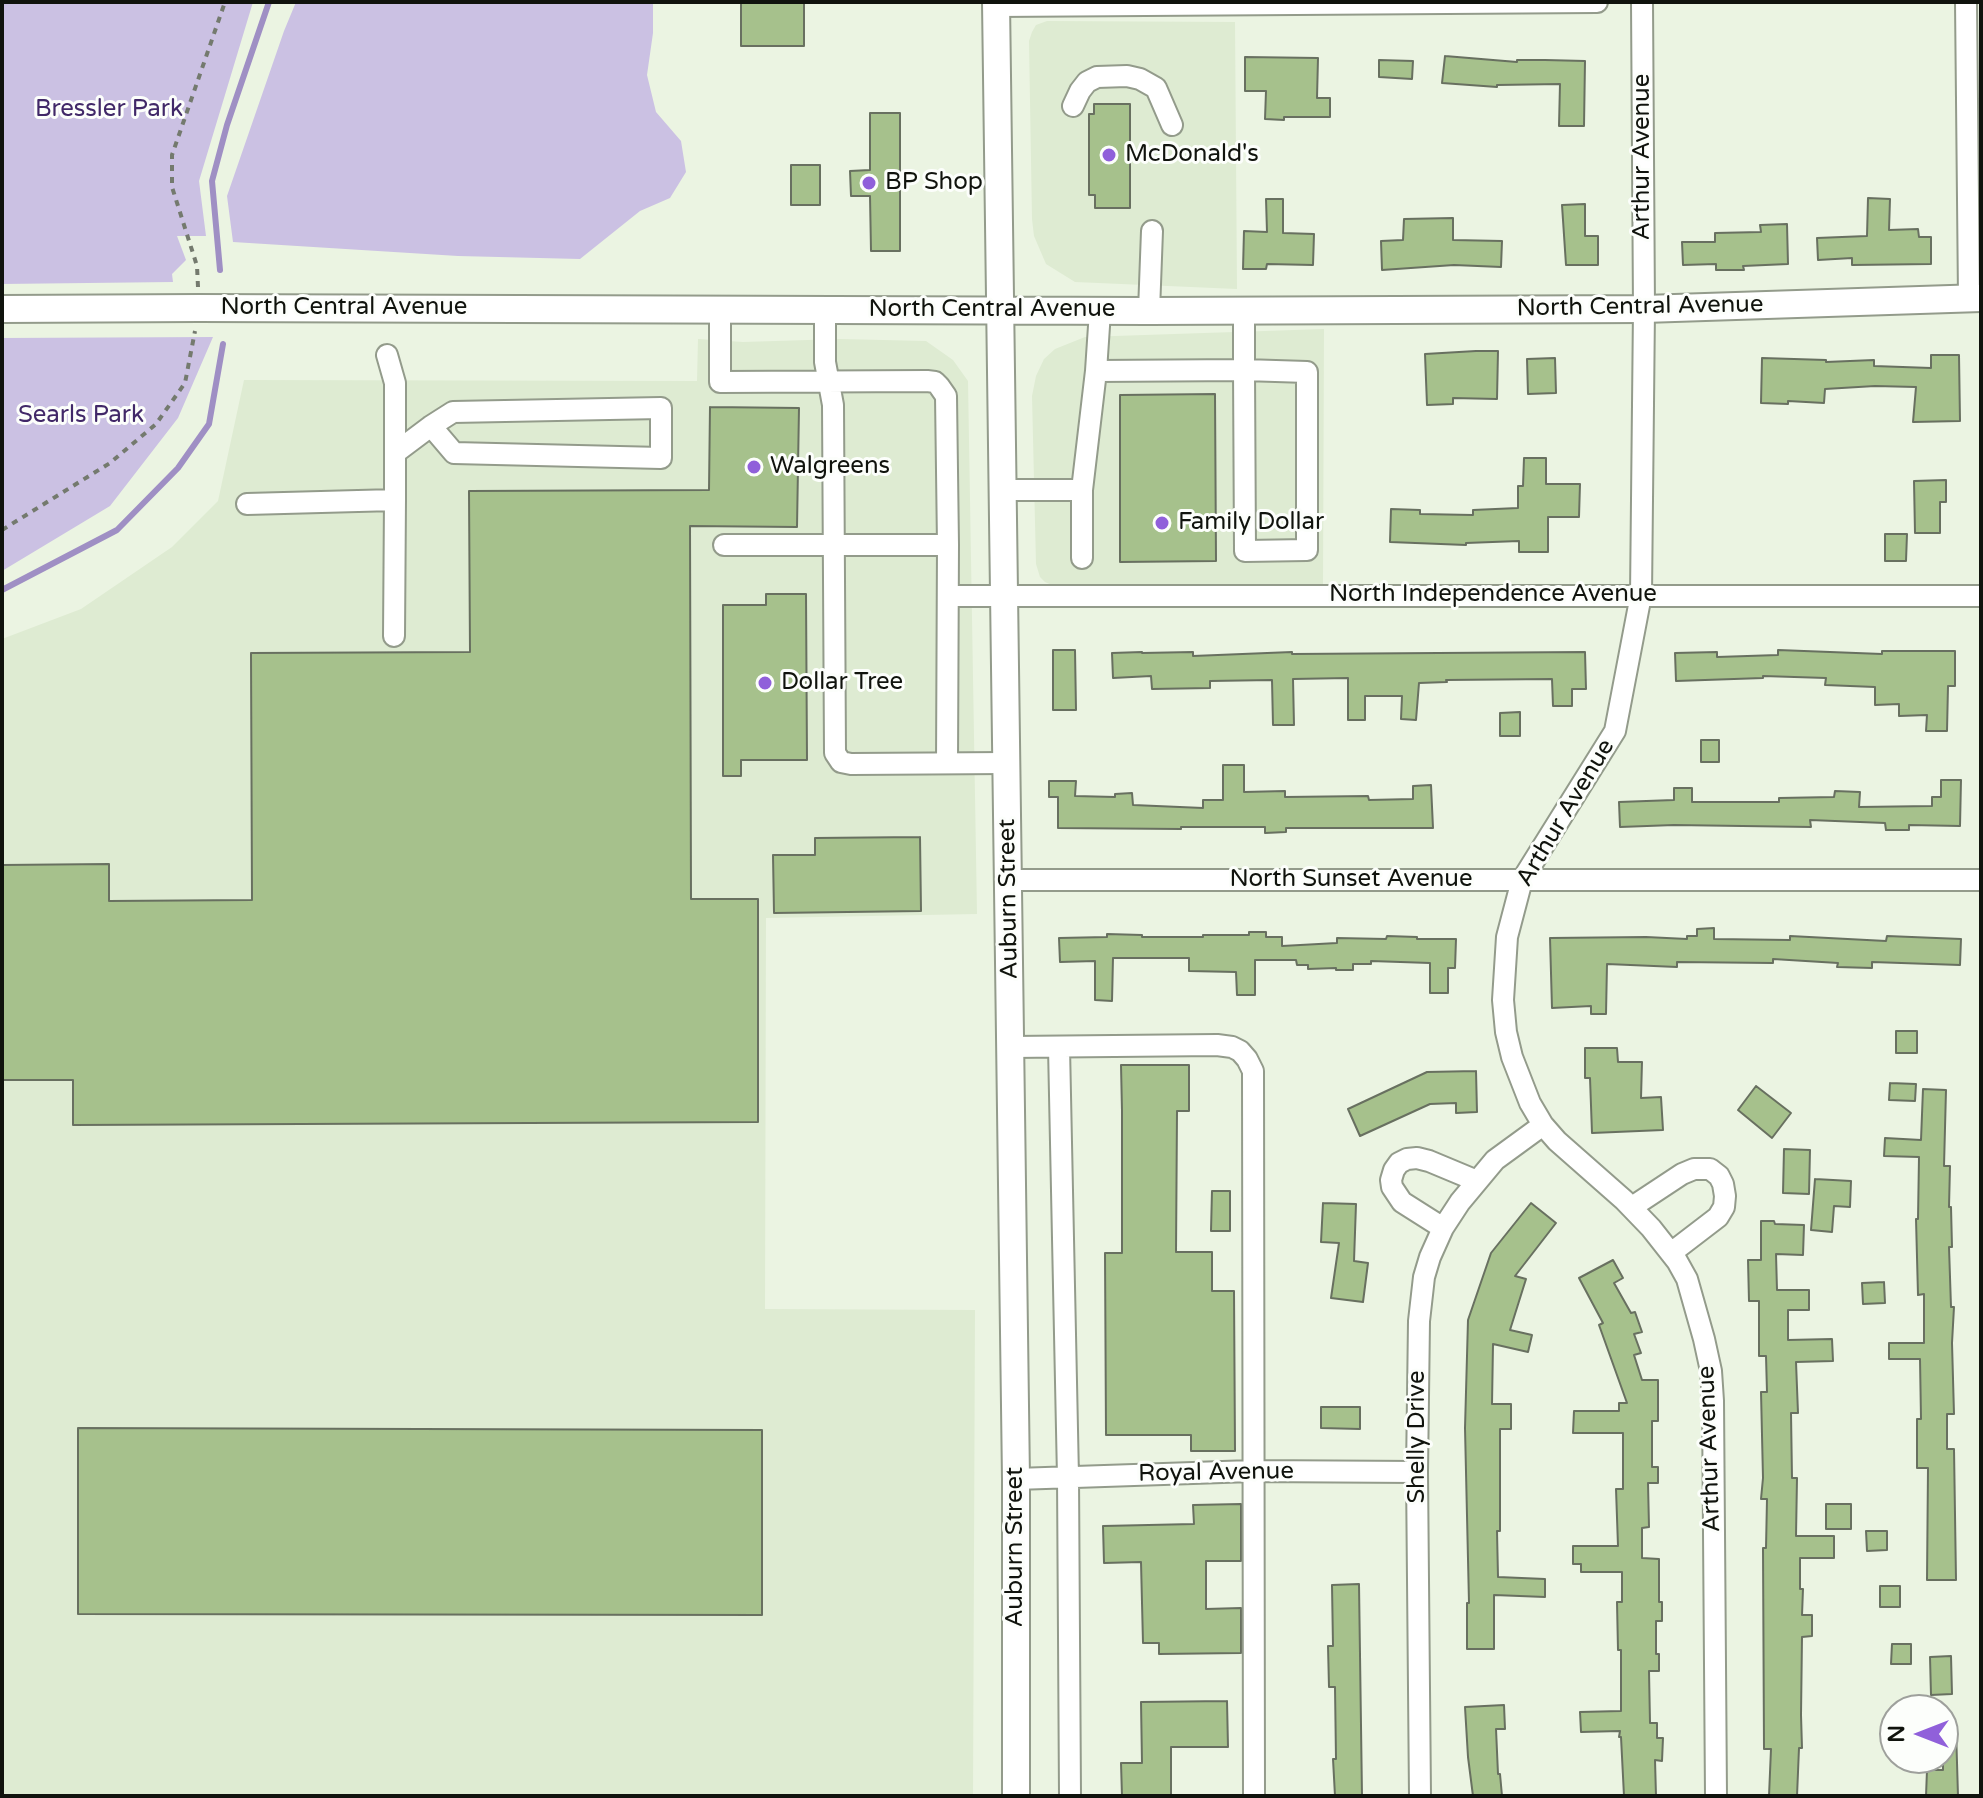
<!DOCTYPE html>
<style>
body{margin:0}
#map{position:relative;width:1983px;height:1798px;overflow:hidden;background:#ebf4e2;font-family:"Varela Round",sans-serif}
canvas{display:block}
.frame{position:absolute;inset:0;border:4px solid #10130d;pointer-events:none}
.north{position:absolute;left:1879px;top:1694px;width:80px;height:80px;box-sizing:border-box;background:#fcfefb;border:2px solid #9ea09c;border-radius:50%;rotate:270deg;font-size:22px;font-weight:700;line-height:32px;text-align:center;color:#10130d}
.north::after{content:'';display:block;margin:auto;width:28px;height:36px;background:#9060da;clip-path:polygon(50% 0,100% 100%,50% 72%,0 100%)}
</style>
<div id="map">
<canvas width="1983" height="1798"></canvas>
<div class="frame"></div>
<div class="north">N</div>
</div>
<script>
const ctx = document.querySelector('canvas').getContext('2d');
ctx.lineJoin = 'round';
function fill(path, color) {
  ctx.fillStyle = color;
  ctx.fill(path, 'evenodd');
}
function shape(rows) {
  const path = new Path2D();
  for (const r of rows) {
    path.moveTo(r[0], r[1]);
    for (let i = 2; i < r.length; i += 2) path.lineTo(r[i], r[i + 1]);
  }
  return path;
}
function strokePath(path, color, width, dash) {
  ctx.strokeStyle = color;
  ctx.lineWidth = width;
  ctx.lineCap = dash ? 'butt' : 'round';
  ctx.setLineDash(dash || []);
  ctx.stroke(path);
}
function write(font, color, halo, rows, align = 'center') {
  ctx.font = font + ' "Varela Round",sans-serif';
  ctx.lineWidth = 6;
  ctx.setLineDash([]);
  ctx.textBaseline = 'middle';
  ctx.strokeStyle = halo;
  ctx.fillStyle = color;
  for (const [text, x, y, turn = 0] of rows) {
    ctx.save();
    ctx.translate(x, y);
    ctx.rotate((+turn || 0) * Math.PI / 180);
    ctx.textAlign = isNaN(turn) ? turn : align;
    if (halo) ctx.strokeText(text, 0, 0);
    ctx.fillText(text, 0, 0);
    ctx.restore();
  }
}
fill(shape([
 [1047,21,1235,22,1237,289,1075,282,1046,264,1034,236,1032,219,1029,41,1032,32,1036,25],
 [1324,329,1323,584,1054,586,1045,582,1040,577,1036,564,1032,396,1036,376,1044,359,1055,349,1085,337],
 [698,339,743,342,840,339,926,341,953,360,968,381,977,914,766,918,765,1309,975,1310,973,1796,2,1794,2,639,81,609,172,547,218,501,244,380,697,381]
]), '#deebd2');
fill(shape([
 [2,2,253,2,199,181,206,236,177,236,186,260,172,274,173,282,2,284],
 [296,2,653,2,653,33,647,75,656,112,681,141,686,172,670,198,640,211,580,259,458,256,233,242,227,196,284,31],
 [213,337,178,418,110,506,2,571,2,338]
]), '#cbc1e3');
strokePath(shape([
 [220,270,212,181,227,125,269,2],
 [2,590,117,530,178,468,209,424,223,344]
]), '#9f8fc4', 6);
const building = shape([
 [741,2,804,2,804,46,741,46,741,2],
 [1445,56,1517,62,1517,60,1545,60,1585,61,1584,126,1559,126,1560,84,1497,85,1497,87,1442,83,1445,56],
 [1245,57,1318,58,1317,98,1330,98,1330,117,1284,117,1284,120,1265,119,1266,91,1245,91,1245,57],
 [1379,60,1413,61,1412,79,1379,77,1379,60],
 [1094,104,1130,104,1130,208,1095,208,1095,195,1089,195,1089,114,1094,114,1094,104],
 [870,113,900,113,900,251,871,251,870,196,851,196,850,171,870,170,870,113],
 [791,165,820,165,820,205,791,205,791,165],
 [1868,198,1890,199,1889,230,1918,229,1919,237,1931,237,1931,264,1852,265,1852,258,1818,260,1817,238,1867,236,1868,198],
 [1266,199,1283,199,1283,233,1314,234,1313,265,1267,264,1266,269,1243,269,1244,231,1267,232,1266,199],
 [1585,204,1585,236,1598,236,1598,265,1566,265,1562,205,1585,204],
 [1453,218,1453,240,1502,241,1501,267,1454,265,1382,270,1381,241,1403,240,1404,219,1453,218],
 [1787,224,1788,264,1743,266,1744,270,1716,270,1716,264,1683,265,1682,242,1715,242,1715,233,1761,232,1760,225,1787,224],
 [1476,351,1498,351,1497,399,1453,398,1453,404,1427,405,1425,354,1476,351],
 [1931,355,1959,355,1960,421,1913,422,1916,387,1875,386,1825,389,1824,403,1788,401,1788,404,1761,403,1762,358,1826,360,1826,362,1874,360,1874,366,1931,368,1931,355],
 [1555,358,1556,393,1528,394,1527,359,1555,358],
 [1215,394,1216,561,1120,562,1120,395,1215,394],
 [710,407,799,408,797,527,690,526,691,899,758,899,758,1122,73,1125,73,1080,2,1080,2,865,109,864,109,901,252,900,251,653,470,652,469,491,709,490,710,407],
 [1524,458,1546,458,1546,484,1580,484,1579,517,1548,517,1548,552,1519,552,1519,541,1466,543,1466,545,1390,542,1391,509,1420,510,1420,514,1473,515,1473,510,1518,508,1518,486,1523,486,1524,458],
 [1946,480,1946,502,1940,502,1940,533,1915,533,1914,481,1946,480],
 [1885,534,1907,534,1906,561,1885,561,1885,534],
 [766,594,806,594,807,760,741,760,741,776,723,776,723,605,766,605,766,594],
 [1053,650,1075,650,1076,710,1053,710,1053,650],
 [1778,650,1882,654,1882,651,1955,651,1955,686,1948,686,1947,731,1926,731,1927,715,1899,716,1899,704,1875,705,1875,687,1825,685,1826,678,1763,676,1763,678,1676,681,1675,653,1717,652,1717,657,1778,655,1778,650],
 [1142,652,1142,653,1193,652,1193,656,1292,652,1292,654,1585,652,1586,689,1572,689,1572,706,1553,706,1552,679,1446,680,1447,682,1419,683,1416,720,1401,719,1402,696,1365,696,1365,720,1348,720,1348,678,1293,679,1294,725,1273,725,1272,680,1210,681,1210,688,1152,689,1151,676,1113,678,1112,653,1142,652],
 [1520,712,1520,736,1500,736,1500,713,1520,712],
 [1701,740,1719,740,1719,762,1701,762,1701,740],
 [1223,765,1244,765,1244,792,1285,791,1285,797,1368,796,1369,800,1413,799,1413,786,1431,785,1433,828,1286,828,1286,832,1265,833,1265,827,1181,827,1181,829,1058,828,1058,797,1049,797,1049,781,1076,781,1075,796,1115,797,1115,794,1132,793,1133,805,1203,808,1203,800,1223,800,1223,765],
 [1941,780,1961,780,1960,826,1909,825,1909,830,1886,830,1885,823,1810,820,1811,827,1674,825,1620,827,1619,802,1674,800,1674,788,1692,788,1692,802,1779,802,1779,798,1834,797,1835,791,1860,792,1859,807,1932,806,1932,797,1941,797,1941,780],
 [920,837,921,911,774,913,773,855,815,855,815,838,920,837],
 [1714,928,1714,939,1790,940,1790,936,1886,941,1887,936,1961,939,1960,965,1872,962,1872,968,1837,967,1838,963,1773,959,1773,963,1677,962,1677,967,1607,964,1606,1014,1591,1014,1591,1006,1552,1008,1550,938,1646,937,1687,939,1687,936,1697,936,1697,929,1714,928],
 [1249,932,1266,932,1266,937,1282,937,1282,946,1337,943,1337,938,1386,939,1387,936,1417,937,1417,939,1456,939,1455,968,1448,968,1448,993,1430,993,1430,963,1371,961,1371,964,1353,964,1353,970,1336,970,1336,968,1308,969,1308,965,1297,965,1296,960,1255,960,1255,995,1237,995,1236,972,1189,971,1189,958,1113,958,1112,1001,1095,1000,1095,961,1060,962,1059,938,1107,937,1107,934,1142,935,1142,937,1203,937,1203,935,1249,935,1249,932],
 [1896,1031,1917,1031,1917,1053,1896,1053,1896,1031],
 [1585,1048,1617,1048,1618,1062,1642,1062,1641,1098,1661,1097,1663,1130,1592,1133,1590,1078,1585,1078,1585,1048],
 [1121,1065,1189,1065,1189,1111,1177,1111,1176,1252,1212,1252,1212,1291,1234,1291,1235,1451,1191,1451,1191,1435,1106,1435,1105,1253,1122,1253,1122,1111,1121,1065],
 [1476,1071,1477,1112,1456,1113,1456,1103,1430,1104,1360,1136,1348,1109,1427,1072,1476,1071],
 [1890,1083,1916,1084,1915,1101,1889,1100,1890,1083],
 [1756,1086,1791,1113,1772,1138,1738,1110,1756,1086],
 [1923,1089,1946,1090,1944,1166,1950,1166,1949,1207,1951,1207,1952,1247,1949,1247,1951,1307,1954,1307,1952,1343,1954,1414,1947,1414,1947,1449,1954,1449,1956,1580,1927,1580,1928,1468,1917,1468,1917,1419,1921,1419,1920,1359,1889,1359,1889,1343,1924,1343,1924,1294,1918,1295,1916,1219,1918,1219,1919,1157,1884,1156,1885,1138,1921,1140,1923,1089],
 [1784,1149,1810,1150,1809,1194,1783,1193,1784,1149],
 [1815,1179,1851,1181,1850,1207,1834,1206,1832,1232,1811,1230,1815,1179],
 [1212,1191,1230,1191,1230,1231,1211,1231,1212,1191],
 [1323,1203,1356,1204,1354,1261,1368,1263,1363,1302,1331,1298,1339,1243,1321,1242,1323,1203],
 [1531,1203,1556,1223,1515,1276,1526,1279,1510,1330,1532,1335,1528,1352,1493,1344,1492,1404,1511,1404,1511,1429,1500,1429,1500,1531,1497,1531,1498,1577,1545,1579,1545,1597,1494,1595,1494,1649,1467,1649,1467,1603,1469,1603,1465,1428,1468,1320,1491,1253,1531,1203],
 [1761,1221,1774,1221,1775,1224,1804,1225,1803,1255,1776,1254,1777,1290,1809,1290,1809,1310,1788,1310,1788,1340,1832,1339,1833,1361,1796,1362,1798,1413,1791,1413,1792,1478,1797,1478,1796,1536,1834,1536,1834,1558,1800,1558,1800,1589,1803,1589,1802,1615,1812,1615,1812,1636,1802,1637,1801,1715,1802,1748,1799,1748,1797,1796,1769,1796,1771,1749,1764,1749,1763,1548,1766,1548,1767,1499,1761,1499,1763,1478,1761,1392,1767,1392,1766,1356,1759,1356,1759,1301,1749,1301,1748,1260,1761,1260,1761,1221],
 [1613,1260,1623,1278,1614,1283,1631,1313,1635,1312,1642,1332,1634,1334,1641,1353,1634,1355,1642,1380,1658,1380,1658,1421,1652,1421,1652,1467,1658,1467,1658,1483,1648,1483,1649,1527,1642,1528,1642,1558,1659,1559,1659,1602,1662,1602,1662,1621,1656,1621,1656,1654,1659,1654,1659,1671,1649,1671,1650,1723,1657,1723,1657,1738,1663,1738,1662,1761,1655,1760,1656,1796,1624,1796,1621,1737,1619,1737,1620,1731,1581,1732,1580,1712,1621,1711,1621,1650,1618,1650,1617,1602,1622,1602,1622,1572,1581,1572,1581,1564,1573,1564,1573,1546,1618,1546,1616,1489,1623,1489,1623,1433,1573,1433,1574,1411,1619,1411,1619,1403,1627,1403,1599,1325,1603,1323,1579,1278,1613,1260],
 [1884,1282,1885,1303,1863,1304,1862,1283,1884,1282],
 [1321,1407,1360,1407,1360,1429,1321,1428,1321,1407],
 [78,1428,762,1430,762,1615,78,1614,78,1428],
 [1241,1504,1241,1561,1206,1561,1206,1609,1241,1608,1241,1653,1159,1654,1159,1643,1143,1643,1141,1562,1104,1563,1103,1526,1194,1524,1193,1505,1241,1504],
 [1826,1504,1851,1504,1851,1529,1826,1529,1826,1504],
 [1866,1531,1887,1531,1887,1550,1867,1551,1866,1531],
 [1359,1584,1362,1796,1335,1796,1333,1759,1336,1759,1335,1687,1329,1687,1328,1646,1333,1646,1332,1585,1359,1584],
 [1880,1586,1900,1586,1900,1607,1880,1607,1880,1586],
 [1892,1644,1911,1644,1911,1664,1891,1664,1892,1644],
 [1951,1656,1952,1694,1931,1695,1930,1657,1951,1656],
 [1227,1701,1228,1747,1171,1747,1171,1796,1122,1796,1121,1763,1142,1763,1141,1702,1227,1701],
 [1504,1705,1505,1729,1496,1729,1498,1774,1500,1774,1502,1796,1473,1796,1468,1757,1465,1707,1504,1705],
 [1956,1729,1958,1796,1926,1796,1927,1770,1943,1770,1943,1730,1956,1729]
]);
fill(building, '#a6c18c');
strokePath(building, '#687060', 2);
const minor = shape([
 [1642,2,1644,309,1641,595,1615,731,1522,880,1507,937,1503,1000,1506,1032,1512,1057,1530,1103,1543,1125,1557,1141,1624,1200,1651,1228,1677,1261,1687,1279,1704,1339,1711,1371,1713,1401,1716,1796],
 [1966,2,1969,298],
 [996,6,1597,2],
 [1073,106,1080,91,1087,82,1097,77,1127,76,1140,79,1156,88,1172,125],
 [720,309,720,382,927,381,935,382,939,386,946,396,948,545,947,763],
 [825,309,825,362,833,405,835,753,841,762,851,764,1007,763],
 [1149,311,1152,231],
 [1244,370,1307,372,1307,550,1245,551,1244,370],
 [1096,371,1100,311],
 [395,453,431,426,453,412,661,408,661,458,454,453,431,426],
 [1004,490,1082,490,1082,558],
 [1082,490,1096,371,1244,370,1244,311],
 [247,504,395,500,395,383,387,355],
 [724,545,948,545],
 [948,596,1981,596],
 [394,636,395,500],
 [1009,880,1981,880],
 [1011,1047,1217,1045,1232,1047,1240,1051,1247,1059,1253,1071,1254,1796],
 [1059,1047,1068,1477,1070,1796],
 [1632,1207,1682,1174,1694,1169,1710,1169,1719,1176,1723,1184,1725,1196,1724,1207,1718,1217,1671,1253],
 [1443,1228,1402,1202,1392,1187,1391,1180,1394,1170,1399,1163,1407,1159,1417,1158,1429,1161,1477,1181],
 [1016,1479,1252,1471,1417,1472],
 [1420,1796,1417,1472,1419,1321,1424,1277,1430,1257,1443,1228,1460,1202,1495,1160,1543,1125]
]);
const major = shape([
 [996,2,1016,1479,1016,1796],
 [2,309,199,308,1149,311,1644,309,1981,298]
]);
strokePath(minor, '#939b8b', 24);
strokePath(major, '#939b8b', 30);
strokePath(shape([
 [198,287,197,266,172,187,172,155,225,2],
 [2,530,110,463,156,424,185,383,195,331]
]), '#747a6e', 4, [6, 6]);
strokePath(minor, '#fff', 20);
strokePath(major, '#fff', 26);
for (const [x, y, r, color] of [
 [1109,155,8,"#9060da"],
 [869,183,8,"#9060da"],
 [754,467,8,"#9060da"],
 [1162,523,8,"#9060da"],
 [765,683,8,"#9060da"]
]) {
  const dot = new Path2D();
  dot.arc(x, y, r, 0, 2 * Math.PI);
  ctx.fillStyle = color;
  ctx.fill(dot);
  strokePath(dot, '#fcfefb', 3);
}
write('24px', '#412868', '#fcfefb', [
 ["Bressler Park",109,110],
 ["Searls Park",81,416]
]);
write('24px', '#10130d', '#fcfefb', [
 ["McDonald's",1125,155],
 ["BP Shop",885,183],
 ["Walgreens",770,467],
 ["Family Dollar",1178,523],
 ["Dollar Tree",781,683]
], 'left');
write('24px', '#10130d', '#fcfefb', [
 ["Arthur Avenue",1643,157,-90],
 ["North Central Avenue",1640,307,-1],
 ["North Central Avenue",344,308],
 ["North Central Avenue",992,310],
 ["North Independence Avenue",1493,595],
 ["Arthur Avenue",1566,813,-59],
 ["North Sunset Avenue",1351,880],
 ["Auburn Street",1009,899,-91],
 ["Shelly Drive",1418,1437,-90],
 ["Arthur Avenue",1710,1449,-92],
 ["Royal Avenue",1216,1473,-1],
 ["Auburn Street",1016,1547,-90]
]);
</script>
